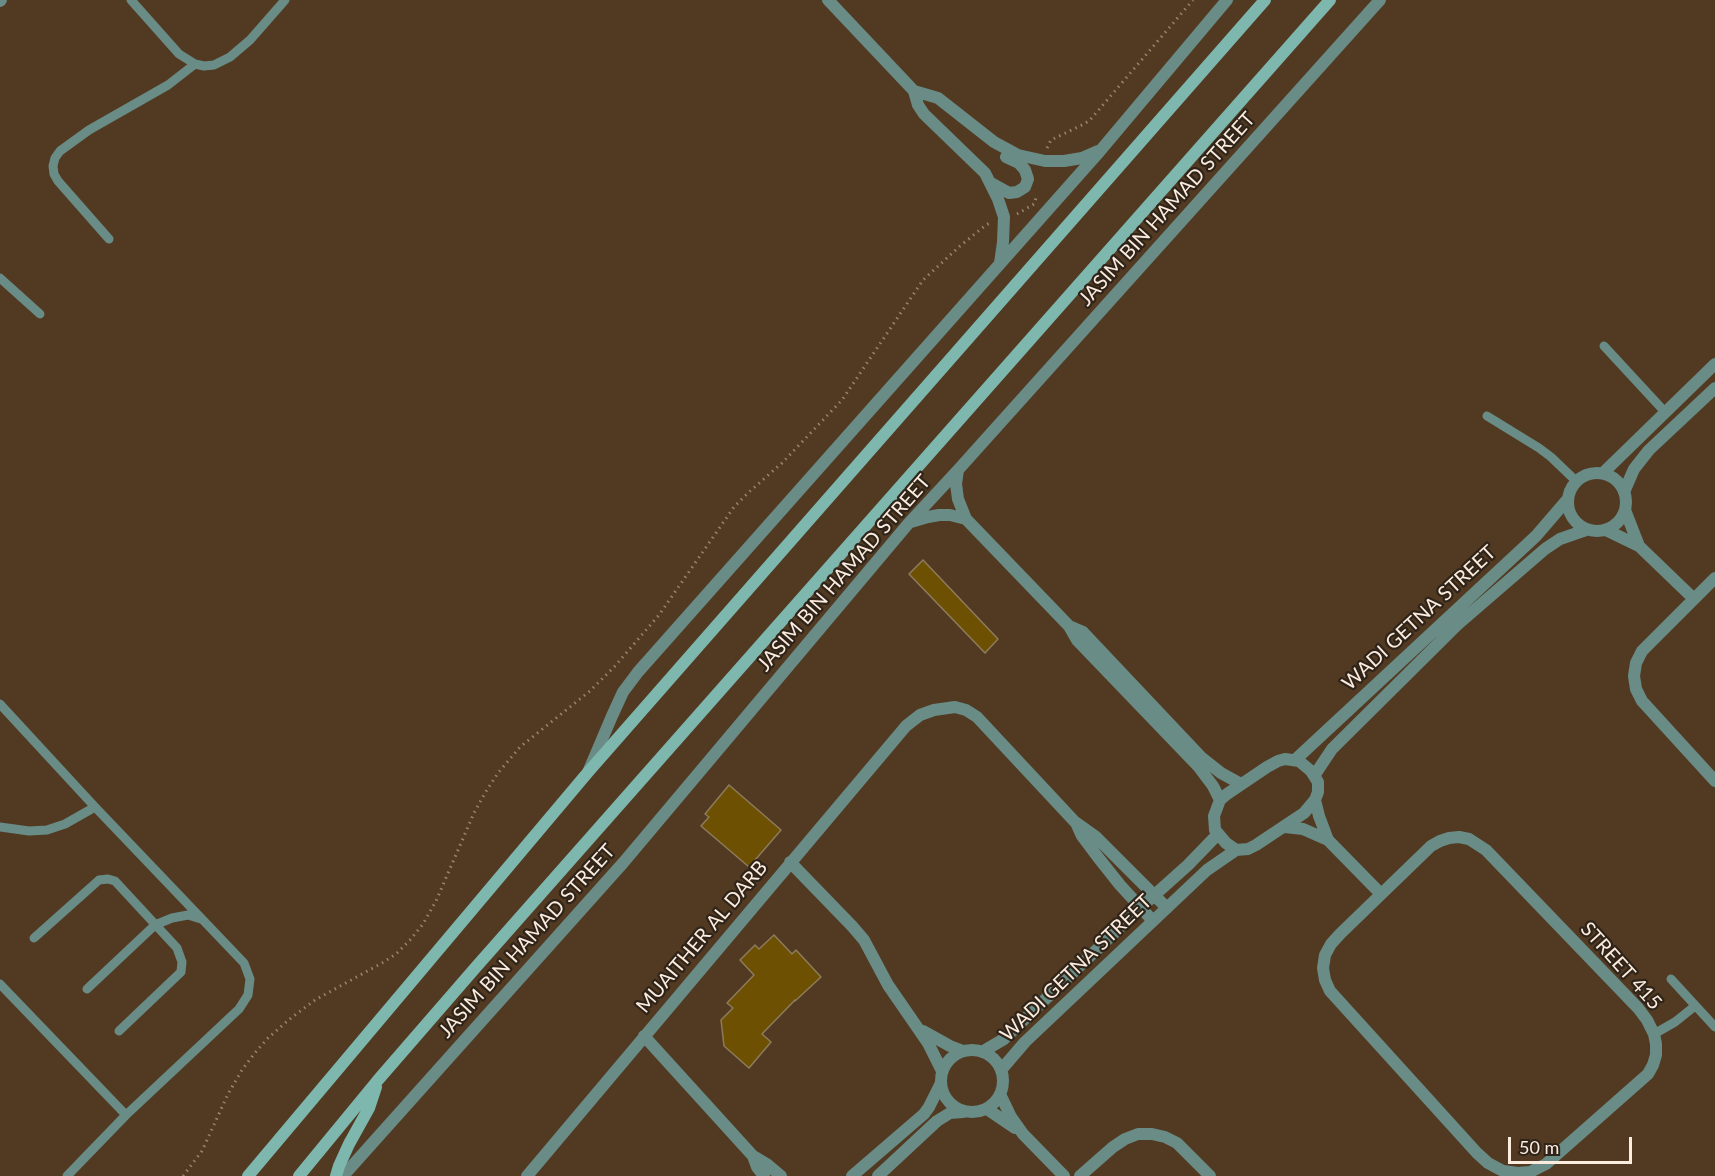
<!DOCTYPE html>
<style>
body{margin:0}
#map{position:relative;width:1715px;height:1176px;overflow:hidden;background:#523a22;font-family:Lato,sans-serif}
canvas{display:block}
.scale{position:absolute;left:1508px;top:1137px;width:124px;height:27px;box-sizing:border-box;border:3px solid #fcecde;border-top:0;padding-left:8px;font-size:18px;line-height:21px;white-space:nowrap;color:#fcecde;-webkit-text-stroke:4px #2f2419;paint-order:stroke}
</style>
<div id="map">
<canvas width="1715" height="1176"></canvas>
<div class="scale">50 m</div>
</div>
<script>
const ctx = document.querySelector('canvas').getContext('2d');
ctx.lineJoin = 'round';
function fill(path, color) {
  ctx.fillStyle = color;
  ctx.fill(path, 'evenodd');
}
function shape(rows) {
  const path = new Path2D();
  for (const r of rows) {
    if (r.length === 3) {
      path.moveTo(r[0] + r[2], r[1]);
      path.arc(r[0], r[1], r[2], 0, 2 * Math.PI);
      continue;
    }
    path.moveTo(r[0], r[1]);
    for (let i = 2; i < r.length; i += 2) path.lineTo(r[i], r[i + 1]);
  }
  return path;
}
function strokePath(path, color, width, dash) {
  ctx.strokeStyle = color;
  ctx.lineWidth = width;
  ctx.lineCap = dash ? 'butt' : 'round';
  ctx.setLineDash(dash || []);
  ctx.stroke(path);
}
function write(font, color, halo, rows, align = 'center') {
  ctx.font = font + ' Lato,sans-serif';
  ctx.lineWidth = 4.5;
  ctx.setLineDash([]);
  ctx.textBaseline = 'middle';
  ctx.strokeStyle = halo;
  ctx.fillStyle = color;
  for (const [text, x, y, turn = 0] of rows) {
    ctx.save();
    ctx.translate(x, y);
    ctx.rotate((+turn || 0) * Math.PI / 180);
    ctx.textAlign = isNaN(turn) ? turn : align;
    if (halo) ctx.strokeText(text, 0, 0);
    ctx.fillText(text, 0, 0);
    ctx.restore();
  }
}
const building = shape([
 [923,560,998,639,985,653,909,574,923,560],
 [729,785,781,830,749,867,701,826,709,817,705,814,729,785],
 [774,935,792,954,796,950,821,977,795,1001,795,1000,762,1034,771,1042,749,1068,724,1046,721,1020,733,1008,727,1003,754,975,740,960,755,945,759,949,774,935]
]);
fill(building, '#6d5002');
strokePath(building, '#8d7c5c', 1.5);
strokePath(shape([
 [1047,148,1051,140,1084,124,1090,120,1193,0],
 [1017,214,1034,204,1037,195],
 [183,1176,202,1151,228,1094,242,1070,254,1054,268,1038,291,1018,315,1000,382,963,396,954,410,940,423,924,436,901,474,813,485,793,498,773,520,747,590,691,615,666,659,615,734,507,749,492,782,463,842,400,923,280,960,246,986,225,990,223]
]), '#98836f', 3, [1.5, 4.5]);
strokePath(shape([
 [131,0,179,54,195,64,204,66,214,65,230,57,250,40,285,0],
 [109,239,58,181,54,174,53,166,55,158,60,151,89,130,168,85,195,64],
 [0,278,40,314],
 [1604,346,1665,412],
 [1487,416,1539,448,1551,457,1576,481],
 [0,704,95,807,244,963,250,979,248,995,239,1009,126,1115,67,1176],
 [0,827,29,831,47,830,65,824,95,807],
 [34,938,99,880,108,879,115,881,177,948,182,962,181,972,119,1031],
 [1671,979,1715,1027],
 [0,984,126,1115],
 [87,989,155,925,172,918,188,915,201,919],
 [1654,1034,1675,1022,1695,1006]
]), '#698c87', 9);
strokePath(shape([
 [828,0,914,91,918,105,924,114,985,173,998,199,1004,217,1003,242,1000,263],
 [0,1,1,0],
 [914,91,938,98,994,142,1018,155,1045,161,1064,161,1082,158,1098,151],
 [991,183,1009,193,1017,192,1025,187,1028,179,1025,170,1019,163,1006,157],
 [958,470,956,484,958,499,966,519,1069,626,1077,640,1198,766,1213,786,1220,800],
 [1597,502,29],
 [1603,473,1715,364],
 [1624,492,1634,469,1649,450,1715,388],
 [1625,510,1639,546],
 [911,522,928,517,939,515,950,515,966,519],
 [1606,530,1639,546,1694,599],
 [1715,578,1642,651,1636,663,1634,676,1636,689,1642,701,1715,781],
 [1069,626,1083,632,1202,758,1221,773,1241,784],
 [1285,759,1299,761,1311,771,1318,782,1318,792,1315,800,1304,813,1256,845,1248,849,1236,850,1226,843,1215,830,1214,816,1220,800,1227,794,1267,767,1278,761,1285,759],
 [1295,760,1536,536,1567,500],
 [589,770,612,716,623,692,638,672,1100,151,1227,0],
 [1314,776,1332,749,1457,625,1545,549,1560,539,1586,530],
 [1315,800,1319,816,1328,840],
 [1077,825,1082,836,1097,856,1120,885,1153,921],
 [1285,827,1303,829,1328,840,1381,894],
 [1459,837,1469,839,1486,850,1638,1008,1647,1020,1654,1034,1656,1044,1656,1055,1653,1065,1648,1074,1546,1164,1530,1172,1518,1173,1503,1171,1488,1163,1477,1153,1330,991,1325,980,1323,968,1325,955,1331,944,1340,934,1431,846,1440,841,1449,838,1459,837],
 [790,862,852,926,864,940,888,985,928,1043,942,1071],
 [923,1031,950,1046,963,1051],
 [644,1036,753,1156,768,1165,781,1176],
 [972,1081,31],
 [982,1052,1004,1039,1140,908,1188,865,1218,834],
 [1001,1070,1025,1042,1153,921,1207,870,1236,850],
 [1000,1094,1011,1117,1023,1134,1064,1176],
 [987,1109,1015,1128],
 [753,1156,757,1167,764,1176],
 [343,1176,623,863,908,524,958,470,1380,0],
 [527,1176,906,726,920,715,934,710,955,707,966,710,977,717,1075,822,1096,837,1167,908],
 [852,1176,924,1114,929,1107,941,1083],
 [878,1176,937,1121,950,1113,963,1112],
 [1080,1176,1113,1147,1125,1139,1138,1134,1152,1134,1165,1137,1177,1143,1210,1176]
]), '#698c87', 12);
strokePath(shape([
 [248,1176,589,771,1265,0],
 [299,1176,378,1080,476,967,1330,0],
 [336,1176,339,1166,349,1144,369,1108,376,1087]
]), '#7db7ae', 12);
write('20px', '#fcecde', '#2f2419', [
 ["JASIM BIN HAMAD STREET",1167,209,-48],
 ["JASIM BIN HAMAD STREET",844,573,-49],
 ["WADI GETNA STREET",1419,618,-43],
 ["MUAITHER AL DARB",702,937,-50],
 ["JASIM BIN HAMAD STREET",527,941,-48],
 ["STREET 415",1621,966,48],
 ["WADI GETNA STREET",1076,968,-44]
]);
</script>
